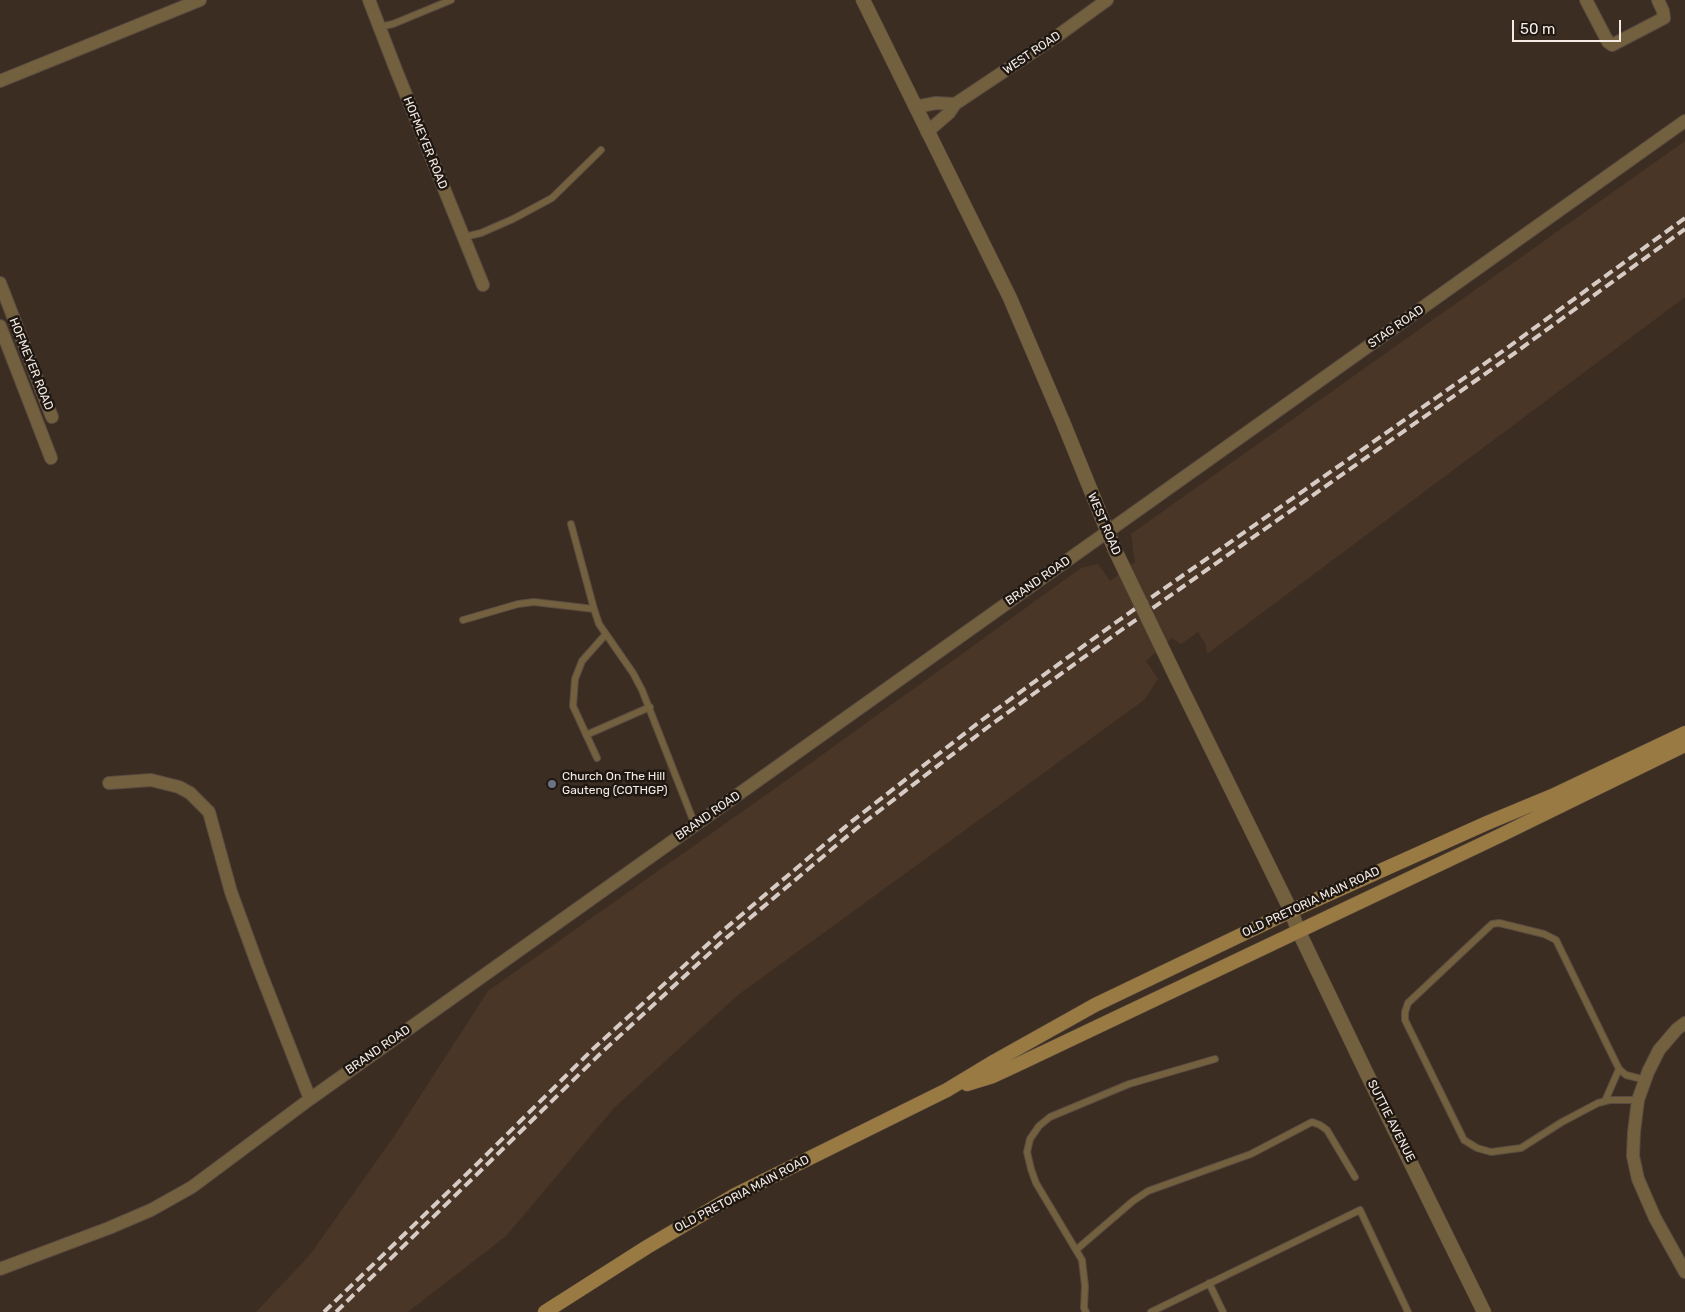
<!DOCTYPE html>
<style>
body{margin:0}
#map{position:relative;width:1685px;height:1312px;overflow:hidden;background:#3c2d22;font-family:Rubik,sans-serif}
canvas{display:block}
.scale{position:absolute;left:1512px;top:20px;width:109px;height:22px;box-sizing:border-box;border:2px solid #f5ebe4;border-top:0;padding-left:6px;font-size:15px;line-height:18px;white-space:nowrap;color:#f5ebe4;-webkit-text-stroke:4px #1e1712;paint-order:stroke}
</style>
<div id="map">
<canvas width="1685" height="1312"></canvas>
<div class="scale">50 m</div>
</div>
<script>
const ctx = document.querySelector('canvas').getContext('2d');
ctx.lineJoin = 'round';
function fill(path, color) {
  ctx.fillStyle = color;
  ctx.fill(path, 'evenodd');
}
function shape(rows) {
  const path = new Path2D();
  for (const r of rows) {
    path.moveTo(r[0], r[1]);
    for (let i = 2; i < r.length; i += 2) path.lineTo(r[i], r[i + 1]);
  }
  return path;
}
function strokePath(path, color, width, dash) {
  ctx.strokeStyle = color;
  ctx.lineWidth = width;
  ctx.lineCap = dash ? 'butt' : 'round';
  ctx.setLineDash(dash || []);
  ctx.stroke(path);
}
function write(font, color, halo, rows, align = 'center') {
  ctx.font = font + ' Rubik,sans-serif';
  ctx.lineWidth = 5;
  ctx.setLineDash([]);
  ctx.textBaseline = 'middle';
  ctx.strokeStyle = halo;
  ctx.fillStyle = color;
  for (const [text, x, y, turn = 0] of rows) {
    ctx.save();
    ctx.translate(x, y);
    ctx.rotate((+turn || 0) * Math.PI / 180);
    ctx.textAlign = isNaN(turn) ? turn : align;
    if (halo) ctx.strokeText(text, 0, 0);
    ctx.fillText(text, 0, 0);
    ctx.restore();
  }
}
fill(shape([
 [1685,141,1685,297,1207,654,1206,645,1198,632,1181,644,1172,638,1146,661,1158,679,1144,700,738,995,615,1107,506,1236,408,1312,256,1312,309,1256,393,1138,488,991,797,773,1081,568,1098,564,1110,581,1135,562,1131,534]
]), '#4a3627');
const service = shape([
 [379,27,393,24,451,0],
 [464,237,481,233,513,219,552,198,601,150],
 [571,524,594,609,599,624,633,673,642,690,695,825],
 [463,620,518,604,534,602,594,609],
 [586,735,650,707],
 [597,758,573,706,575,679,582,661,606,634],
 [1638,1100,1610,1100,1598,1103,1562,1122,1521,1148,1491,1152,1477,1148,1464,1140,1405,1020,1405,1012,1408,1003,1492,924,1499,923,1544,934,1556,940,1619,1069,1626,1075,1646,1080],
 [1605,1101,1619,1069],
 [1076,1250,1133,1201,1148,1191,1251,1154,1312,1122,1320,1125,1327,1130,1355,1177],
 [1209,1283,1223,1312],
 [1086,1312,1084,1308,1085,1286,1082,1260,1036,1183,1031,1169,1027,1152,1030,1139,1039,1126,1050,1117,1129,1084,1215,1059],
 [1151,1312,1360,1210,1408,1312]
]);
const minor = shape([
 [369,0,396,70,483,285],
 [1586,0,1608,42,1612,45,1664,18,1663,11,1658,0],
 [0,81,200,0],
 [915,107,936,103,955,104],
 [927,132,949,113,955,104,1060,34,1107,0],
 [0,283,52,417],
 [0,326,51,458],
 [109,783,151,780,179,787,190,793,209,812,231,892,258,966,310,1099],
 [1685,1023,1677,1029,1659,1050,1648,1072,1638,1100,1634,1132,1633,1156,1638,1179,1655,1218,1685,1272],
 [0,1269,109,1228,151,1210,192,1187,310,1099,1685,121]
]);
const tertiary = shape([
 [863,0,1010,298,1063,422,1115,550],
 [1177,679,1291,911,1298,930,1365,1070,1484,1312]
]);
const secondary = shape([
 [967,1084,993,1076,1021,1063,1499,836,1685,745],
 [545,1312,647,1247,735,1195,947,1090,995,1061,1095,1005,1291,911,1487,823,1552,796,1685,733]
]);
strokePath(service, '#5a4b41', 8);
strokePath(minor, '#5a4b41', 14);
strokePath(tertiary, '#5a4b41', 15);
strokePath(secondary, '#5a4b41', 15);
strokePath(service, '#73603f', 6);
strokePath(minor, '#73603f', 12);
strokePath(tertiary, '#73603f', 14);
strokePath(secondary, '#987a42', 14);
strokePath(shape([
 [324,1312,477,1164,593,1049,720,933,851,822,982,720,1115,623,1507,348,1685,218],
 [336,1312,600,1054,725,939,857,828,988,727,1120,631,1512,355,1685,229]
]), '#d7ccc5', 4, [10, 5]);
const tertiaryBridge = shape([
 [1115,550,1177,679]
]);
strokePath(tertiaryBridge, '#5a4b41', 15, []);
strokePath(tertiaryBridge, '#73603f', 14);
for (const [x, y, r, color] of [
 [552,784,5,"#6b7280"]
]) {
  const dot = new Path2D();
  dot.arc(x, y, r, 0, 2 * Math.PI);
  ctx.fillStyle = color;
  ctx.fill(dot);
  strokePath(dot, '#1e1712', 2);
}
write('12px', '#f5ebe4', '#1e1712', [
 ["WEST ROAD",1032,53,-34],
 ["HOFMEYER ROAD",425,143,68],
 ["STAG ROAD",1396,327,-35],
 ["HOFMEYER ROAD",31,364,68],
 ["WEST ROAD",1104,524,67],
 ["BRAND ROAD",1038,581,-35],
 ["BRAND ROAD",708,816,-35],
 ["OLD PRETORIA MAIN ROAD",1311,902,-25],
 ["BRAND ROAD",378,1050,-35],
 ["SUTTIE AVENUE",1391,1121,63],
 ["OLD PRETORIA MAIN ROAD",742,1194,-28]
]);
write('12px', '#f5ebe4', '#1e1712', [
 ["Church On The Hill",562,777],
 ["Gauteng (COTHGP)",562,791]
], 'left');
</script>
